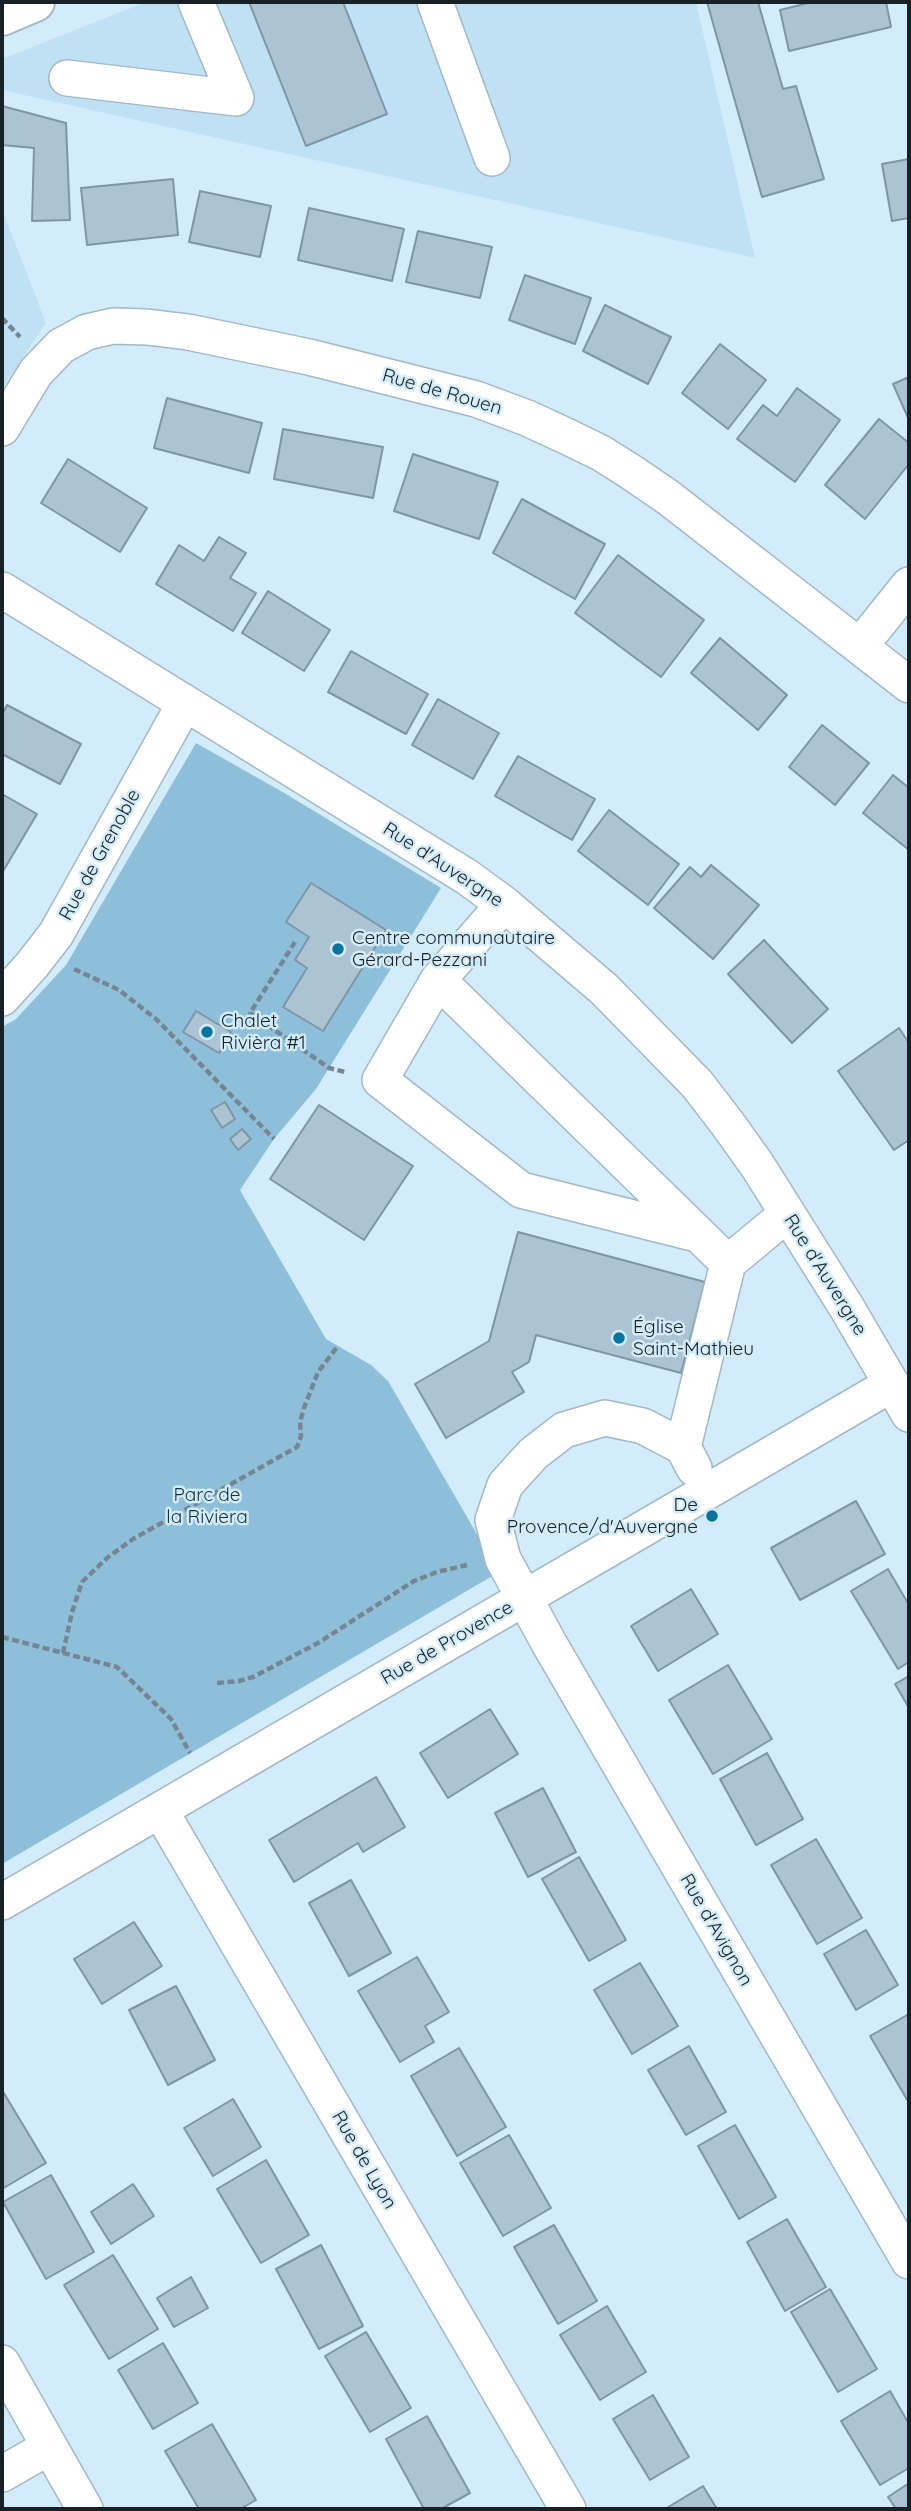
<!DOCTYPE html>
<meta charset="utf-8">
<style>
body{margin:0}
#map{position:relative;width:911px;height:2511px;overflow:hidden;background:#d3ecfb;font-family:Quicksand,sans-serif}
canvas{display:block}
.frame{position:absolute;inset:0;border:4px solid #172126;pointer-events:none}
</style>
<div id="map">
<canvas width="911" height="2511"></canvas>
<div class="frame"></div>
</div>
<script>
const ctx = document.querySelector('canvas').getContext('2d');
ctx.lineJoin = 'round';
function fill(path, color) {
  ctx.fillStyle = color;
  ctx.fill(path, 'evenodd');
}
function shape(rows) {
  const path = new Path2D();
  for (const r of rows) {
    path.moveTo(r[0], r[1]);
    for (let i = 2; i < r.length; i += 2) path.lineTo(r[i], r[i + 1]);
  }
  return path;
}
function strokePath(path, color, width, dash) {
  ctx.strokeStyle = color;
  ctx.lineWidth = width;
  ctx.lineCap = dash ? 'butt' : 'round';
  ctx.setLineDash(dash || []);
  ctx.stroke(path);
}
function write(font, color, halo, rows, align = 'center') {
  ctx.font = font + ' Quicksand,sans-serif';
  ctx.lineWidth = 5;
  ctx.setLineDash([]);
  ctx.textBaseline = 'middle';
  ctx.strokeStyle = halo;
  ctx.fillStyle = color;
  for (const [text, x, y, turn = 0] of rows) {
    ctx.save();
    ctx.translate(x, y);
    ctx.rotate((+turn || 0) * Math.PI / 180);
    ctx.textAlign = isNaN(turn) ? turn : align;
    if (halo) ctx.strokeText(text, 0, 0);
    ctx.fillText(text, 0, 0);
    ctx.restore();
  }
}
fill(shape([
 [146,2,696,2,755,258,2,90,2,59],
 [2,209,46,323,2,389]
]), '#c0e1f4');
fill(shape([
 [196,743,286,794,441,888,316,1089,274,1139,240,1190,326,1339,371,1365,388,1381,499,1572,2,1864,2,1027,16,1019,66,965]
]), '#8ebfda');
const building = shape([
 [249,2,343,2,387,114,306,146,249,2],
 [707,2,758,2,783,89,796,86,824,179,762,197,707,2],
 [812,2,886,2,891,27,789,51,780,10,812,2],
 [2,106,66,123,70,220,32,221,34,148,2,145,2,106],
 [909,159,909,218,892,221,882,164,909,159],
 [173,179,178,235,87,245,81,188,173,179],
 [200,191,271,206,260,257,189,242,200,191],
 [309,208,404,229,392,281,298,260,309,208],
 [418,231,492,247,480,298,406,282,418,231],
 [525,275,591,298,575,344,509,320,525,275],
 [605,305,671,337,648,384,583,351,605,305],
 [720,344,766,380,728,429,682,393,720,344],
 [909,377,909,420,893,384,909,377],
 [797,388,840,420,795,482,737,439,763,405,777,416,797,388],
 [167,398,262,423,249,473,154,448,167,398],
 [879,419,909,443,909,464,865,519,825,485,879,419],
 [283,429,383,447,373,498,274,479,283,429],
 [413,454,498,482,479,539,394,511,413,454],
 [68,459,147,508,120,552,41,503,68,459],
 [522,499,605,544,575,599,493,553,522,499],
 [219,537,246,553,230,578,256,593,233,631,156,584,179,545,204,561,219,537],
 [618,555,704,620,661,677,575,613,618,555],
 [268,591,330,630,304,671,242,633,268,591],
 [720,638,787,695,758,730,691,673,720,638],
 [351,651,428,694,406,734,328,692,351,651],
 [438,699,499,733,473,779,412,745,438,699],
 [7,705,81,744,60,784,2,754,2,715,7,705],
 [822,725,869,763,835,805,789,767,822,725],
 [518,756,595,799,572,840,495,796,518,756],
 [893,775,909,788,909,850,863,813,893,775],
 [2,794,37,814,2,873,2,794],
 [609,810,679,864,648,905,578,851,609,810],
 [711,865,759,905,713,959,654,908,690,867,701,877,711,865],
 [311,883,386,930,323,1031,283,1007,307,968,295,960,309,937,286,922,311,883],
 [764,940,828,1009,792,1043,728,974,764,940],
 [196,1011,231,1032,219,1053,183,1032,196,1011],
 [899,1028,909,1043,909,1140,894,1150,838,1071,899,1028],
 [225,1102,235,1119,222,1128,211,1110,225,1102],
 [319,1105,413,1166,364,1240,270,1179,319,1105],
 [242,1129,251,1139,238,1150,230,1139,242,1129],
 [518,1232,705,1282,681,1373,536,1335,529,1362,512,1372,524,1392,446,1438,415,1384,489,1341,518,1232],
 [856,1501,885,1554,800,1600,771,1548,856,1501],
 [888,1569,909,1605,909,1662,898,1669,851,1591,888,1569],
 [691,1589,718,1634,658,1671,631,1626,691,1589],
 [728,1665,772,1739,713,1774,669,1700,728,1665],
 [909,1676,909,1708,895,1684,909,1676],
 [490,1709,518,1754,448,1798,420,1753,490,1709],
 [767,1753,803,1819,756,1845,720,1779,767,1753],
 [376,1777,405,1827,363,1852,358,1843,294,1882,269,1840,376,1777],
 [543,1788,576,1852,528,1877,495,1813,543,1788],
 [816,1839,862,1918,817,1944,771,1865,816,1839],
 [579,1857,626,1940,589,1961,542,1879,579,1857],
 [351,1880,391,1953,349,1976,309,1903,351,1880],
 [134,1922,162,1966,102,2004,74,1959,134,1922],
 [866,1930,898,1985,856,2010,824,1954,866,1930],
 [417,1957,449,2012,425,2026,434,2042,400,2062,358,1991,417,1957],
 [640,1963,678,2026,632,2054,594,1990,640,1963],
 [176,1986,215,2060,168,2085,129,2010,176,1986],
 [909,2014,909,2103,870,2036,909,2014],
 [689,2046,726,2112,686,2135,648,2070,689,2046],
 [459,2048,506,2127,457,2156,411,2076,459,2048],
 [2,2090,46,2163,2,2189,2,2090],
 [233,2099,261,2147,213,2176,184,2128,233,2099],
 [735,2125,776,2197,739,2219,698,2146,735,2125],
 [509,2135,551,2208,503,2236,460,2163,509,2135],
 [266,2160,309,2235,261,2263,217,2189,266,2160],
 [51,2175,94,2252,46,2279,3,2202,51,2175],
 [133,2184,154,2216,111,2244,91,2212,133,2184],
 [787,2219,826,2287,785,2311,747,2242,787,2219],
 [554,2225,597,2301,558,2324,514,2247,554,2225],
 [321,2245,363,2326,319,2349,276,2269,321,2245],
 [113,2255,158,2329,109,2359,64,2285,113,2255],
 [191,2277,208,2308,174,2327,157,2298,191,2277],
 [830,2289,877,2369,838,2392,791,2312,830,2289],
 [607,2306,646,2372,600,2400,560,2335,607,2306],
 [366,2332,411,2408,370,2432,325,2356,366,2332],
 [163,2343,198,2403,153,2429,118,2370,163,2343],
 [890,2391,909,2424,909,2468,880,2485,841,2421,890,2391],
 [653,2395,689,2457,650,2480,613,2419,653,2395],
 [427,2416,470,2493,441,2509,424,2509,386,2439,427,2416],
 [212,2424,256,2500,240,2509,199,2509,165,2451,212,2424],
 [909,2483,909,2509,896,2509,888,2497,909,2483],
 [703,2486,717,2509,665,2509,703,2486]
]);
fill(building, '#abc3d2');
strokePath(building, '#7e96a4', 2);
const minor = shape([
 [435,2,492,158],
 [67,78,236,98,196,2],
 [2,428,36,372,61,346,87,332,113,326,147,327,188,332,309,357,476,399,527,418,566,436,601,453,631,472,669,498,909,685],
 [2,590,467,877,504,904,604,989,697,1084,727,1123,757,1165,847,1308,909,1414],
 [860,646,909,585],
 [504,904,438,980,728,1263,787,1214],
 [438,980,380,1080,521,1190,697,1234],
 [2,998,32,965,56,934,185,703],
 [683,1447,643,1426,605,1418,564,1430,533,1454,505,1485,493,1520,503,1559,550,1645,909,2261],
 [694,1468,683,1447,728,1263],
 [160,1810,568,2509],
 [2,1902,892,1384],
 [2,2363,85,2509],
 [2,2474,49,2447]
]);
const major = shape([
 [2,16,35,2]
]);
strokePath(minor, '#a0b8c7', 38);
strokePath(major, '#a0b8c7', 42);
strokePath(shape([
 [2,318,20,337],
 [295,942,250,1013,329,1068,345,1072],
 [74,969,119,990,156,1019,274,1139],
 [2,1637,117,1667,171,1719,190,1753],
 [63,1653,72,1612,82,1582,107,1558,133,1539,297,1447,301,1436,300,1422,304,1408,318,1372,338,1346],
 [217,1683,239,1681,253,1677,318,1643,414,1581,437,1572,467,1565]
]), '#758690', 4.5, [7, 3.5]);
strokePath(minor, '#fff', 35);
strokePath(major, '#fff', 38);
for (const [x, y, r, color] of [
 [338,949,7,"#0875a0"],
 [207,1032,7,"#0875a0"],
 [619,1338,7,"#0875a0"],
 [712,1516,7,"#0875a0"]
]) {
  const dot = new Path2D();
  dot.arc(x, y, r, 0, 2 * Math.PI);
  ctx.fillStyle = color;
  ctx.fill(dot);
  strokePath(dot, '#d3ecfb', 2.5);
}
write('19px', '#172126', '#d3ecfb', [
 ["Rue de Rouen",442,392,16],
 ["Rue de Grenoble",100,855,-61],
 ["Rue d'Auvergne",443,865,33],
 ["Rue d'Auvergne",825,1275,58],
 ["Rue de Provence",447,1643,-30],
 ["Rue d'Avignon",716,1930,60],
 ["Rue de Lyon",364,2160,60]
]);
write('19px', '#172126', '#d3ecfb', [
 ["Centre communautaire",352,938],
 ["Gérard-Pezzani",352,960],
 ["Chalet",221,1021],
 ["Rivièra #1",221,1043],
 ["Église",633,1327],
 ["Saint-Mathieu",633,1349],
 ["De",698,1505,"right"],
 ["Provence/d'Auvergne",698,1527,"right"]
], 'left');
write('19px', '#133141', '#d3ecfb', [
 ["Parc de",207,1495],
 ["la Riviera",207,1517]
]);
</script>
